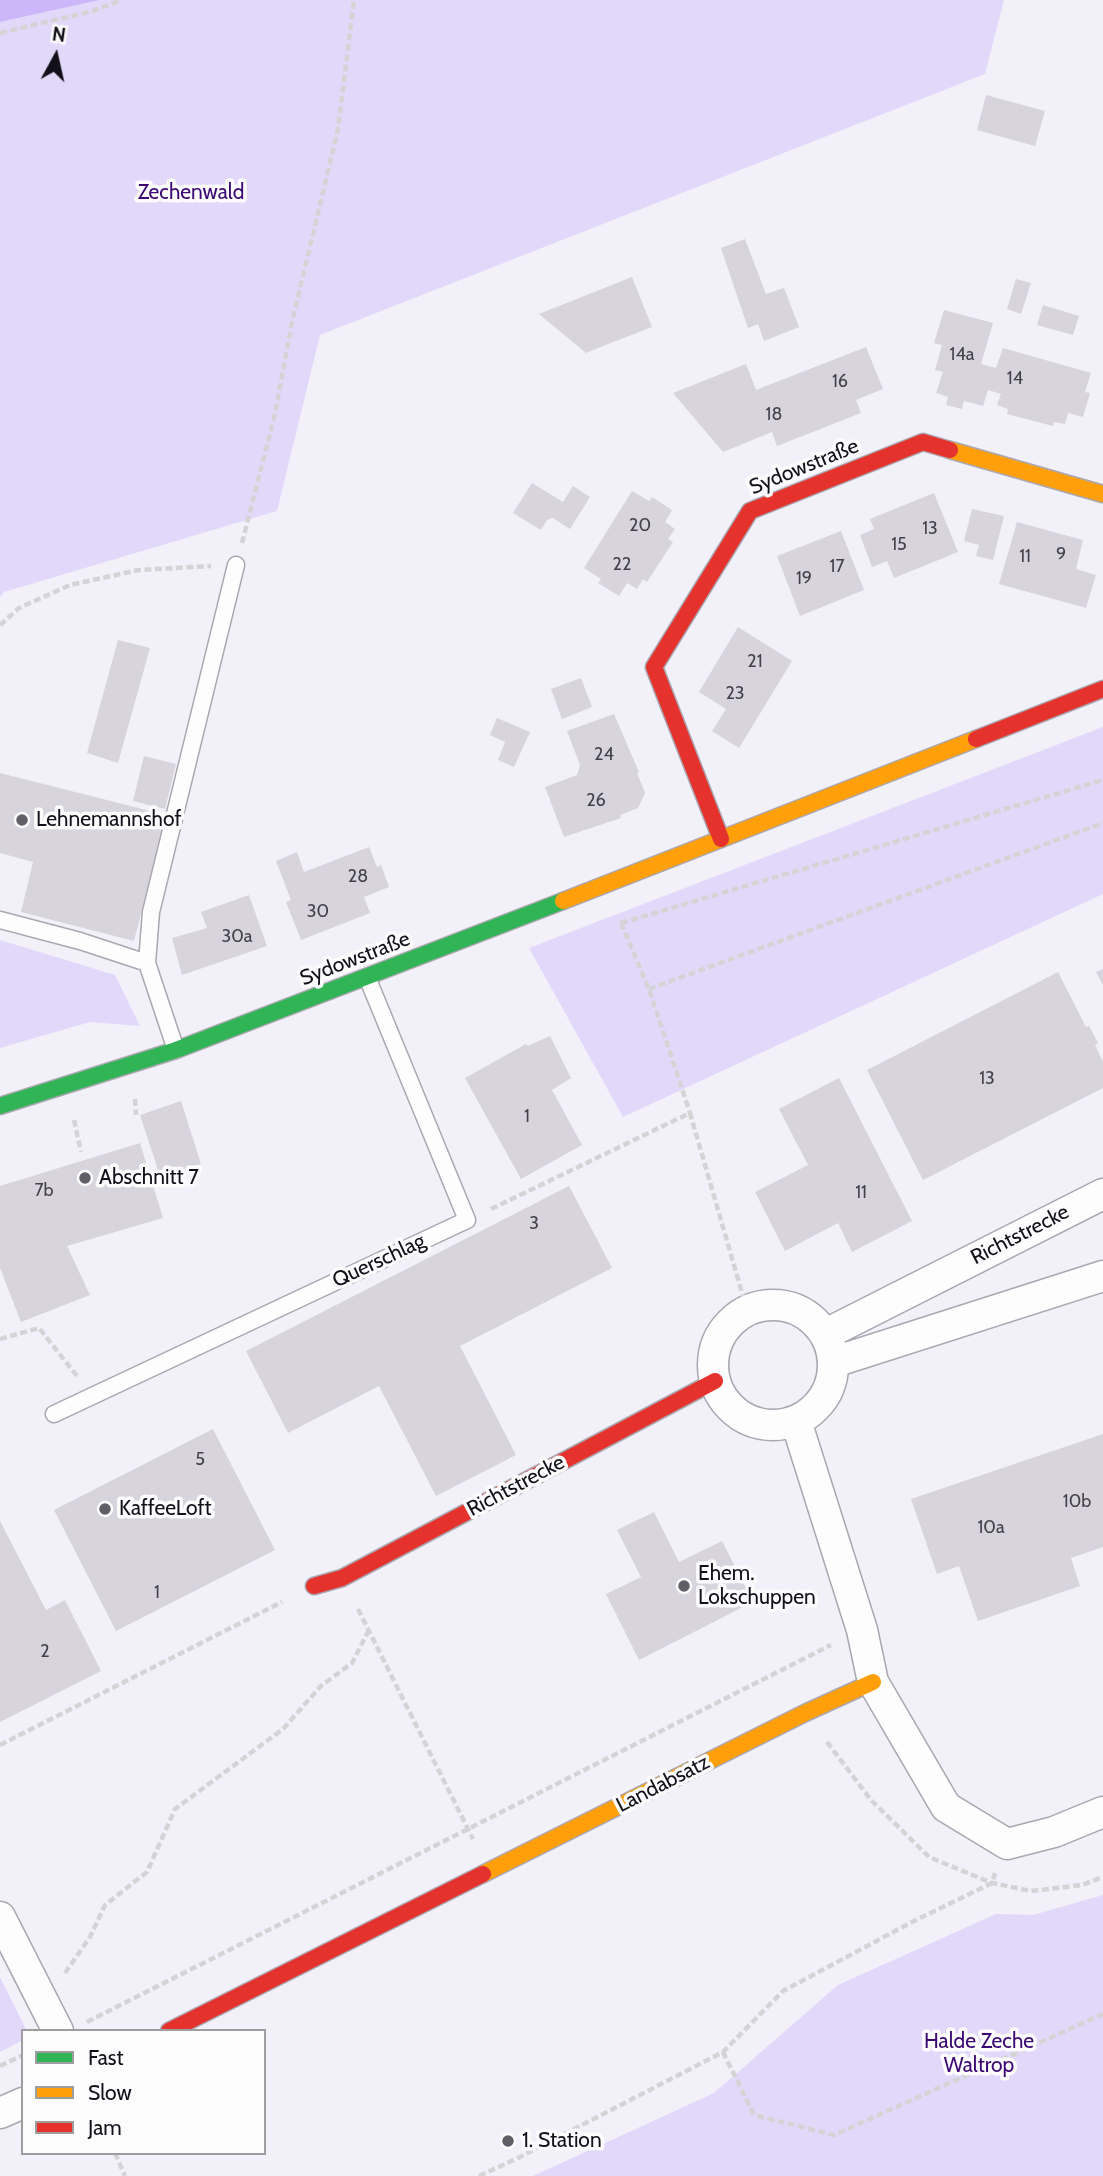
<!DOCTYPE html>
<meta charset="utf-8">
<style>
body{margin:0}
#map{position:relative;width:1103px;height:2176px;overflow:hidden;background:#f2f0f9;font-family:Cabin,sans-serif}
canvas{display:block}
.legend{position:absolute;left:21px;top:2029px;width:245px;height:126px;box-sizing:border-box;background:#fcfcfc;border:2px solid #9e9ea1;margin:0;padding:9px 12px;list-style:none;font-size:21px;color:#121019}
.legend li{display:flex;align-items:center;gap:14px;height:35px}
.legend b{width:35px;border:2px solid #9e9ea1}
.north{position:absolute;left:21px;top:21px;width:70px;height:70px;-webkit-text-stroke:5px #fcfcfc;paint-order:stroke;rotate:8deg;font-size:19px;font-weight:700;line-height:28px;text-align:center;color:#121019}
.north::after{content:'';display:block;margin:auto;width:24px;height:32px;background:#121019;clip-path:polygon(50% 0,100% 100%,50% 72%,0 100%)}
</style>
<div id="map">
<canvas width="1103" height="2176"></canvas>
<ul class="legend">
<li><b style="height:9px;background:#30b455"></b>Fast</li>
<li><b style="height:9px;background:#ff9f0a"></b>Slow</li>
<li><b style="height:9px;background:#e5322d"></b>Jam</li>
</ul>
<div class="north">N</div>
</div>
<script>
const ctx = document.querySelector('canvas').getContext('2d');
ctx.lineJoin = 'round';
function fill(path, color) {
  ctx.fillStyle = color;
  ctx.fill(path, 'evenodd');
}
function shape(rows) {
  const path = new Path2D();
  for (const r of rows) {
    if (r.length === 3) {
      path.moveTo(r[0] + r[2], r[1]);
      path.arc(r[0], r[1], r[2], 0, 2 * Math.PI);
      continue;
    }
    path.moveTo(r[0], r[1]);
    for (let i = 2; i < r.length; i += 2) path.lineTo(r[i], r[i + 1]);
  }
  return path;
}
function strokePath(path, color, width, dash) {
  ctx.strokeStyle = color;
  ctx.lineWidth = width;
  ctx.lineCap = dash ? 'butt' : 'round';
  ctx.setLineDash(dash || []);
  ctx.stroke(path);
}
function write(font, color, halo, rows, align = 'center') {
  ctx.font = font + ' Cabin,sans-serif';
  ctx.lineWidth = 7;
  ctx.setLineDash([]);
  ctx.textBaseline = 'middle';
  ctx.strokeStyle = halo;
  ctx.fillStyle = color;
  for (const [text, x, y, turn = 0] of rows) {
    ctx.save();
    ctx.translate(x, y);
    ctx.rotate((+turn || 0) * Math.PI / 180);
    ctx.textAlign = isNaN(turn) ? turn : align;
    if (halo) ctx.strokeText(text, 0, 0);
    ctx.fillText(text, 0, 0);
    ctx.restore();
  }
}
fill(shape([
 [100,0,1004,0,985,74,320,335,277,511,4,592,0,597,0,22],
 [1103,727,1103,894,623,1117,529,948],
 [0,940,115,975,140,1026,90,1022,0,1048],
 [1103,1895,1103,2176,533,2176,714,2093,838,1985,996,1914,1033,1915],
 [0,1977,27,2031,23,2031,23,2040,0,2052]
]), '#e2d9fa');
fill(shape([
 [0,0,100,0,0,22]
]), '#cbb7f9');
fill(shape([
 [986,95,1045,111,1035,146,977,130],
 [745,239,766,294,784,288,799,327,764,341,758,324,748,328,721,248],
 [632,277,652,327,603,346,586,353,539,314],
 [1016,279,1031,283,1021,314,1007,309],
 [1043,305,1079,316,1073,335,1037,325],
 [944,310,993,323,981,364,996,368,1003,348,1091,373,1085,392,1090,393,1083,417,1068,413,1065,424,1054,422,1053,426,1007,414,1008,409,997,405,1001,394,988,390,983,406,964,401,962,409,946,405,948,397,936,393,943,372,935,370,942,345,934,343],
 [866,347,883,389,856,400,861,413,777,446,772,432,723,452,673,393,746,364,756,390],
 [532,483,563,502,573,486,590,497,570,529,553,518,547,520,541,530,513,513],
 [632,491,649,501,652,497,672,510,665,522,675,529,668,539,673,542,647,582,643,579,637,589,627,583,619,596,598,583,601,579,584,568],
 [934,493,958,552,894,578,887,561,872,567,860,535,874,529,870,519],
 [972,509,1004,516,993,560,976,556,979,545,964,541],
 [1017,522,1083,540,1076,569,1096,575,1086,608,999,584],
 [841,531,864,590,800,616,777,556],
 [738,627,792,661,739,748,712,731,726,709,699,692],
 [118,640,150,648,118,763,87,753],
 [581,678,592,707,562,719,551,689],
 [614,714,639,772,637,773,645,793,638,808,620,815,621,818,564,837,545,787,577,775,580,765,567,731],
 [497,718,530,732,514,767,498,760,505,742,490,735],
 [144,756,176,764,165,809,133,801],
 [0,773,166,815,134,941,21,912,33,862,0,853],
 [369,847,377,867,381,865,389,887,364,897,370,913,301,940,286,902,291,900,276,861,297,852,304,872],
 [249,895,267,946,182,975,172,938,207,928,201,912],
 [1103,969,1103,985,1096,972],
 [1058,972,1086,1027,1089,1026,1098,1043,1095,1045,1103,1062,1103,1088,923,1180,867,1070],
 [550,1036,571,1078,552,1090,582,1145,521,1179,465,1078,526,1044,528,1046],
 [839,1078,912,1221,852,1252,838,1223,785,1251,755,1192,808,1165,779,1109],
 [181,1101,201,1164,160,1176,140,1115],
 [140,1143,163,1218,67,1246,90,1295,21,1322,0,1268,0,1186],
 [569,1186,612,1268,460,1346,516,1455,436,1496,379,1386,288,1433,246,1351],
 [213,1429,275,1550,116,1631,54,1510],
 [1103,1434,1103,1547,1071,1558,1080,1586,978,1621,959,1566,937,1574,911,1499],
 [654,1512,679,1562,722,1541,753,1602,639,1660,606,1594,641,1577,617,1530],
 [0,1521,46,1610,65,1600,101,1671,0,1722]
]), '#d7d4de');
const lane = shape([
 [0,920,80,941,147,963],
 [176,1050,147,963,151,912,236,565],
 [54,1414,467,1220,367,977]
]);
const street = shape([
 [773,1365,60],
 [826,1334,1103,1194],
 [834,1362,1103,1276],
 [796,1421,862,1630,873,1682,946,1807,1007,1844,1054,1832,1103,1812],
 [0,1917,58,2031],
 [0,2113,23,2103]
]);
const fast = shape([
 [0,1106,176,1050,563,901]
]);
const slow = shape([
 [950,450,1103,494],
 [563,901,976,739],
 [483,1874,805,1713,873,1682]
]);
const jam = shape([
 [976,739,1103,689],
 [721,839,654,667,750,511,923,442,950,450],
 [314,1586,342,1578,715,1381],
 [169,2031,483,1874]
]);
strokePath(lane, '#aaa7b0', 19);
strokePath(street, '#aaa7b0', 33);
strokePath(fast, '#aaa7b0', 19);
strokePath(slow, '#aaa7b0', 19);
strokePath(jam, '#aaa7b0', 19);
strokePath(shape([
 [0,33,93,11,122,0],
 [242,543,275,414,292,322,338,129,354,0],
 [0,625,19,608,70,585,139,570,211,566],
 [621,923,1103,780],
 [621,923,649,989,690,1113],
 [649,989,1103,823],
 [135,1099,136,1115],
 [74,1120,81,1152],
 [491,1209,690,1113,747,1310],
 [0,1339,39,1328,77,1376],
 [358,1609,473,1839],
 [827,1742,871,1800,929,1857,992,1883,1031,1891,1082,1885,1103,1877],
 [0,1745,282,1602],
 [65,1973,90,1937,105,1905,147,1872,175,1809,283,1729,321,1686,352,1663,369,1630],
 [87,2022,831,1645],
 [723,2052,754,2115,834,2135,1103,2014],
 [0,2066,23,2055],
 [115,2153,125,2176],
 [479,2176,518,2158,723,2052,783,1991,912,1922,992,1883,995,1873]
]), '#d4d4d6', 4.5, [7, 3.5]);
strokePath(lane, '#fdfdfe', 16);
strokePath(street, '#fdfdfe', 30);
strokePath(fast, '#30b455', 16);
strokePath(slow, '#ff9f0a', 16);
strokePath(jam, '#e5322d', 16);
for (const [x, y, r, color] of [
 [22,820,7,"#605e67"],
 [85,1178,7,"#605e67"],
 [105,1509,7,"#605e67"],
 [684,1586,7,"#605e67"],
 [508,2141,7,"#605e67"]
]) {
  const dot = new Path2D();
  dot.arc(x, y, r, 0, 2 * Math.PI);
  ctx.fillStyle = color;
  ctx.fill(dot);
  strokePath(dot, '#fcfcfc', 2.5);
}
write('18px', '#43414a', null, [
 ["14a",962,355],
 ["14",1015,379],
 ["16",840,382],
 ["18",774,415],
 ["20",640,526],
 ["13",930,529],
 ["15",899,545],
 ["9",1061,555],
 ["11",1025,557],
 ["22",622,565],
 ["17",837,567],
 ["19",804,579],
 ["21",755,662],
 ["23",735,694],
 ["24",604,755],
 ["26",596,801],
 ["28",358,877],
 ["30",318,912],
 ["30a",237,937],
 ["13",987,1079],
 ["1",527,1117],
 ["7b",44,1191],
 ["11",861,1193],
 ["3",534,1224],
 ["5",200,1460],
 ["10b",1077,1502],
 ["10a",991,1528],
 ["1",157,1593],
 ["2",45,1652]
]);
write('21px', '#3c0974', '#fcfcfc', [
 ["Zechenwald",191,193],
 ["Halde Zeche",979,2042],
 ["Waltrop",979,2066]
]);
write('21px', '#121019', '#fcfcfc', [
 ["Sydowstraße",804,467,-22],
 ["Sydowstraße",355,959,-21],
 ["Richtstrecke",1020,1235,-27],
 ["Querschlag",379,1261,-25],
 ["Richtstrecke",516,1486,-28],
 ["Landabsatz",663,1784,-27]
]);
write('21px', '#121019', '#fcfcfc', [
 ["Lehnemannshof",36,820],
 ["Abschnitt 7",99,1178],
 ["KaffeeLoft",119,1509],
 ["Ehem.",698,1574],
 ["Lokschuppen",698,1598],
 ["1. Station",522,2141]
], 'left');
</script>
